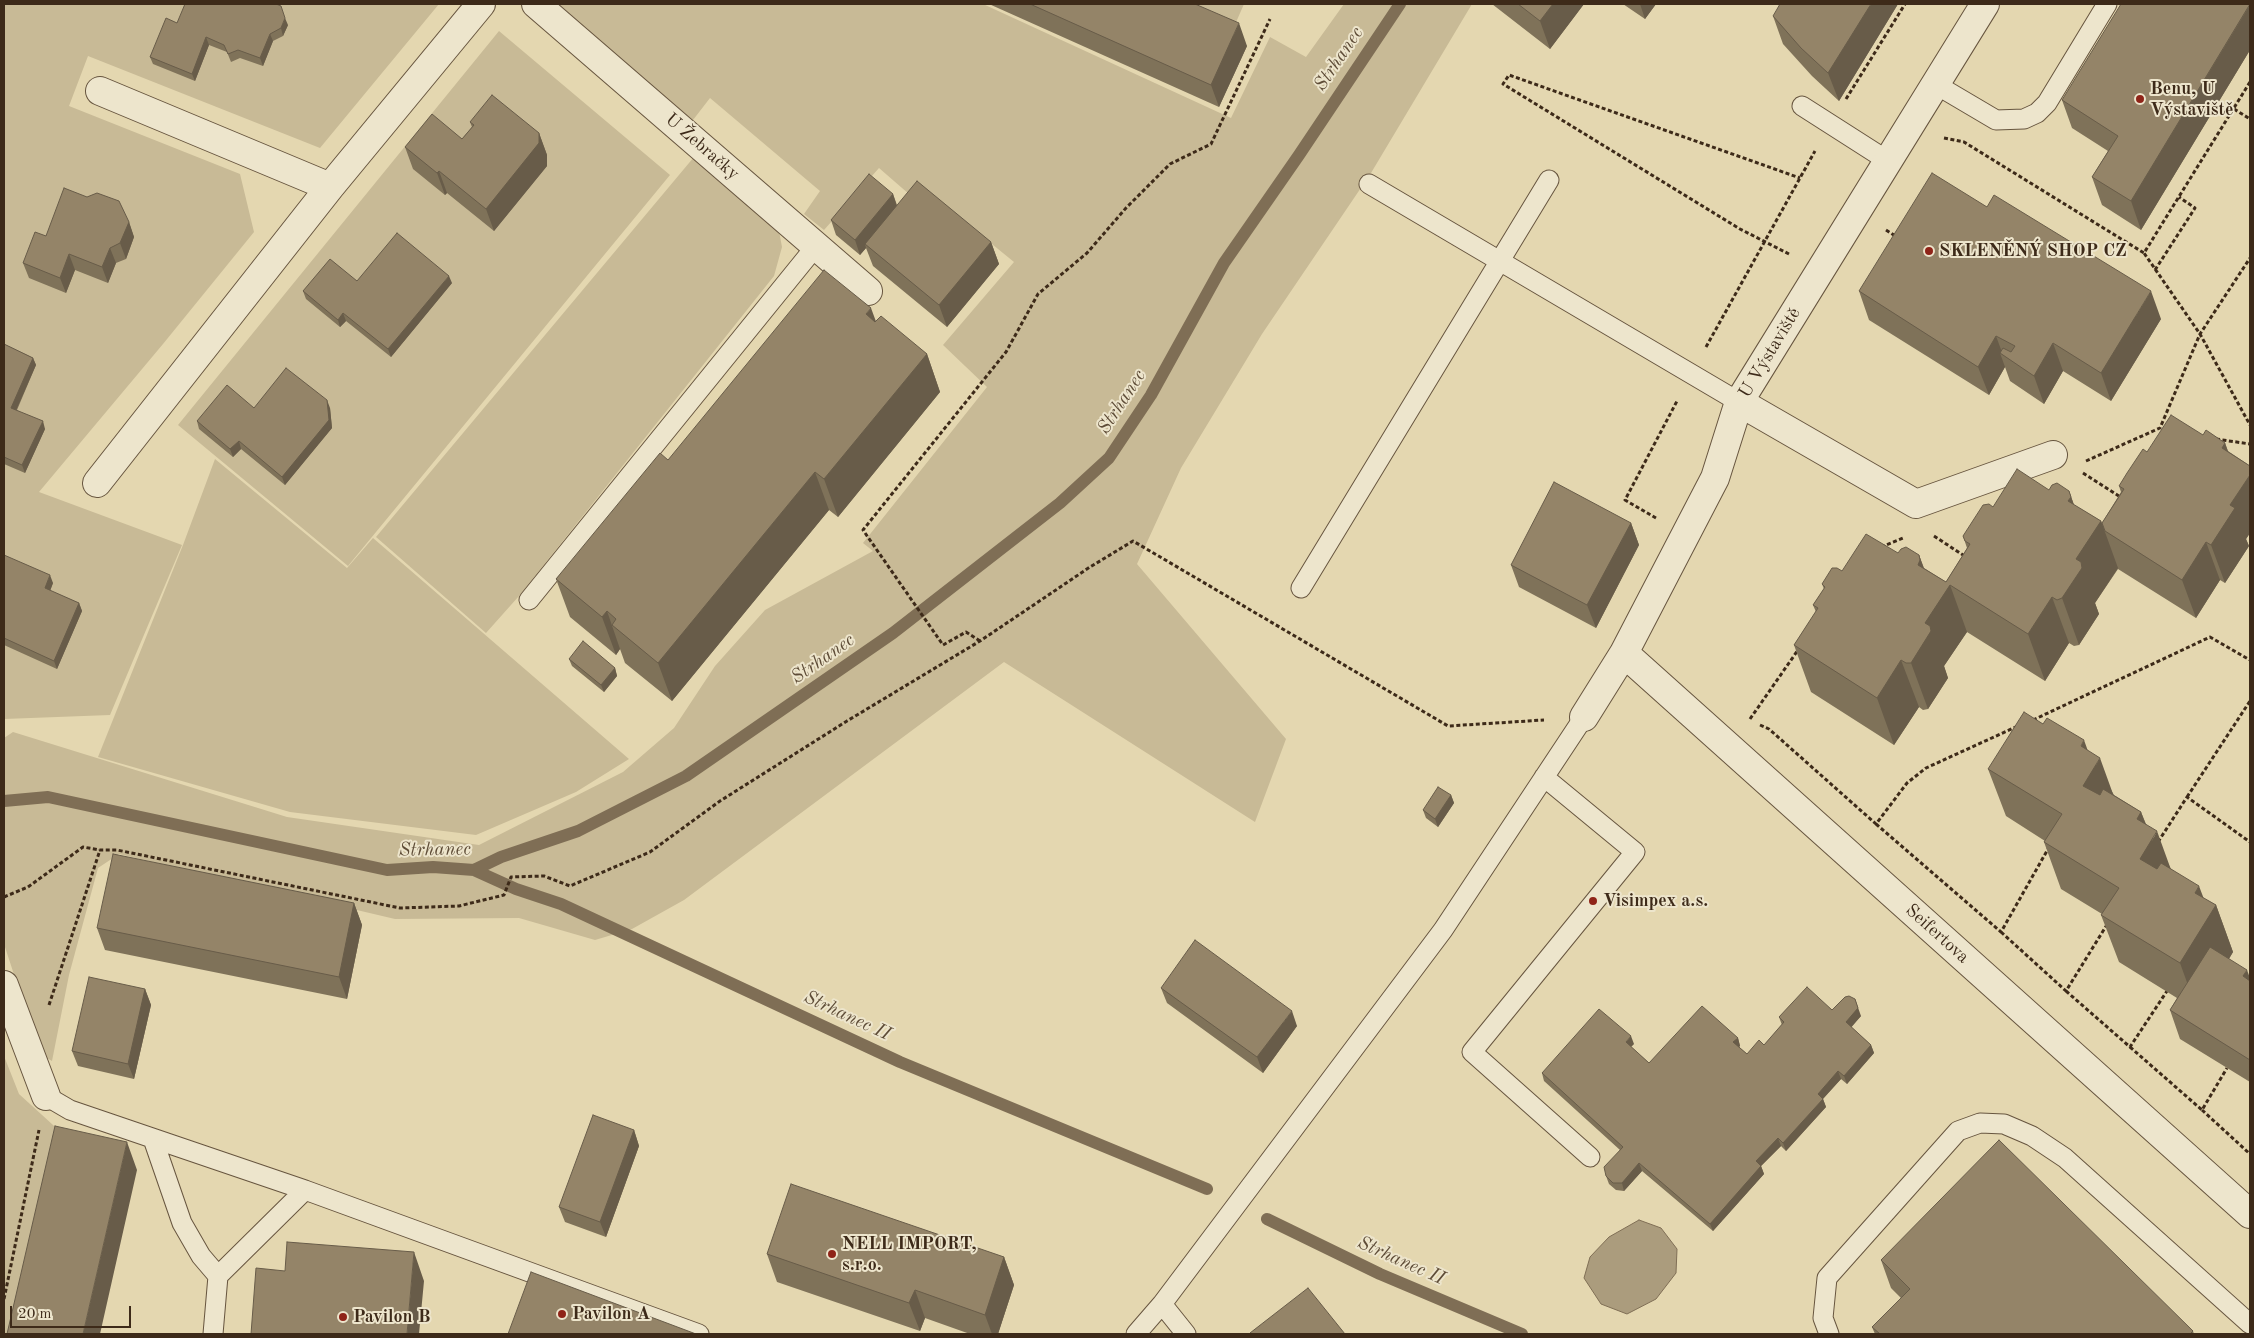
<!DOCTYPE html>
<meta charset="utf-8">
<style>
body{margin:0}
#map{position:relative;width:2254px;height:1338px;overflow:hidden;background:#e4d7b0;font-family:"Old Standard TT",serif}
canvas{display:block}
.frame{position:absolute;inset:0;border:5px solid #3d2a19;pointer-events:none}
.scale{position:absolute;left:10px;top:1306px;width:121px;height:22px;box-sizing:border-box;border:2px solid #3d2a19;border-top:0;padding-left:6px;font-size:15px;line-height:18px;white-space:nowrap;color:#3d2a19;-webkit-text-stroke:4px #ede5cc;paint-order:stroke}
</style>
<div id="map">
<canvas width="2254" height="1338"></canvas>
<div class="frame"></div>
<div class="scale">20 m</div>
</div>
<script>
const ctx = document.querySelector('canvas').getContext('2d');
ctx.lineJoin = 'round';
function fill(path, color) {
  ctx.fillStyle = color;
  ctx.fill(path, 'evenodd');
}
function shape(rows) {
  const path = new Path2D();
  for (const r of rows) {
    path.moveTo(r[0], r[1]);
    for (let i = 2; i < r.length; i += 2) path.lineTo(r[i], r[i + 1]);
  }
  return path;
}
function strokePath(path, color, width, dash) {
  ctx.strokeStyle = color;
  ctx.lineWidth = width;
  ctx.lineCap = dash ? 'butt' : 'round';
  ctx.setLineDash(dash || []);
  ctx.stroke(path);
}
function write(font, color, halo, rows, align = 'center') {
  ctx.font = font + ' "Old Standard TT",serif';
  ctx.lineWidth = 4;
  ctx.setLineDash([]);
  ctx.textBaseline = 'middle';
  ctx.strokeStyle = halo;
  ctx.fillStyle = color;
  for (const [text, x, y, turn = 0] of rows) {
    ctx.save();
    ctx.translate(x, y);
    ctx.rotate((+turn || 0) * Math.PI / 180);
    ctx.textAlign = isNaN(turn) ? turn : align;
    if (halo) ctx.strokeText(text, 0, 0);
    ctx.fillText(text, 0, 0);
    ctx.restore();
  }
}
fill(shape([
 [4,4,439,4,320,148,88,56,69,106,240,174,254,232,163,344,39,492,182,545,110,715,4,719],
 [553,4,983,4,1231,118,1270,37,1306,57,1344,4,1472,4,1371,173,1262,334,1181,468,1137,564,1286,739,1255,822,1004,662,684,900,632,929,595,940,519,918,395,919,119,854,98,868,69,975,52,1061,40,1054,4,944,4,738,13,732,287,817,479,845,623,772,674,728,715,666,765,610,873,551,863,543,987,387,943,345,1014,262,928,192,917,201,879,168,824,230,804,214,820,191,710,98,693,120],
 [1174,4,1244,4,1230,36],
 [499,31,670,175,348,566,178,425],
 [694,157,779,231,782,247,774,276,519,596,486,633,376,537],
 [215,459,347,568,373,538,629,759,576,792,476,835,290,812,98,757,183,545],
 [4,1056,19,1094,64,1135,10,1334,4,1334]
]), '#c8ba96');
const water = shape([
 [1639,1220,1661,1228,1677,1249,1676,1273,1656,1299,1627,1314,1601,1304,1584,1278,1590,1257,1609,1237,1639,1220]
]);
fill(water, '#ab9c7d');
strokePath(water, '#7f6e55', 1);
strokePath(shape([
 [4,801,48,797,387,870,433,867,474,870,501,857,578,831,686,776,893,633,1060,503,1109,458,1151,395,1224,263,1299,155,1400,4],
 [474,870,516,889,561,904,900,1062,1207,1189],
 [1267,1219,1380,1274,1522,1334]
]), '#7f6e55', 12);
const service = shape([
 [1935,84,1996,120,2024,119,2037,113,2047,103,2107,4],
 [1802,106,1888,161],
 [1369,184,1739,402],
 [1301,588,1549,180],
 [529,600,816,246],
 [1544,777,1635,852,1472,1052,1590,1157],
 [46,1096,70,1110,305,1190,699,1334],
 [153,1139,182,1223,201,1256,218,1276,213,1334],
 [218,1276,305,1190],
 [1162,1304,1186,1334],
 [1136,1334,1162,1304,1443,930,1584,717],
 [1829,1334,1823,1318,1827,1278,1958,1131,1980,1123,2004,1124,2032,1136,2065,1158,2250,1324]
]);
const minor = shape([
 [536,4,868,291],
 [100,91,330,187],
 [1739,402,1916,504,2053,455],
 [97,483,330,187,481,4],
 [1624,653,2250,1214],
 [1584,717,1624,653,1715,478,1739,402,1985,4],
 [4,985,46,1096]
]);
strokePath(service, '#67553f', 21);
strokePath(minor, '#67553f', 30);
strokePath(shape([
 [2250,82,2144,253,2200,334,2250,425],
 [1846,99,1905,4],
 [2234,109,2250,119],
 [1944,138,1964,142,2144,253],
 [1886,230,1897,237],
 [1789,254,1740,229,1503,84,1509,75,1800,178],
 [2155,270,2195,208,2179,197],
 [1706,347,1815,151],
 [2216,439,2250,444],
 [2086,461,2160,428,2200,334,2250,258],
 [2083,473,2122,498],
 [1656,518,1625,500,1677,401],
 [1934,536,1966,557],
 [1881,547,1903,538],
 [980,641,966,632,943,645,863,530,1006,352,1038,294,1087,253,1126,208,1170,164,1211,144,1270,19],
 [1750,719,1798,650],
 [2033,720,2210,637,2250,660],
 [1760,725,1769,729,1876,824,1907,783,1926,768,2018,726],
 [2187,797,2250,701],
 [1876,824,2001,932,2048,849],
 [2158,842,2187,797,2250,842],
 [4,897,28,887,83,847,100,850,117,850,400,908,459,906,504,895,511,877,544,876,570,886,650,852,720,801,847,721,980,641,1090,567,1133,541,1448,726,1544,720],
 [2001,932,2066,991,2108,923],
 [2066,991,2130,1047,2167,991],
 [49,1005,100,850],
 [2130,1047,2202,1110,2227,1068],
 [2202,1110,2250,1154],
 [4,1299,39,1130]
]), '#3d2a19', 3, [4, 2.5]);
strokePath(service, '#ede5cc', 19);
strokePath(minor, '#ede5cc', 28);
fill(shape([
 [989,4,1195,4,1247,46,1219,107],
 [1492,4,1584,4,1550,49],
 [1623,4,1656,4,1645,19],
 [1898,4,1839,101,1812,76,1783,44,1773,16],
 [2250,4,2250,50,2141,230,2102,205,2092,177,2108,151,2072,128,2062,100],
 [177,23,288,25,283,36,273,41,263,66,240,58,231,62,227,52,209,45,195,81,153,64,150,57],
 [470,122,539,133,547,155,547,166,494,231,447,193,445,195,413,169,405,147,462,139,472,127],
 [893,194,897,205,991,242,999,264,947,327,873,266,866,248,860,255,836,235,831,220],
 [129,222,134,237,126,259,116,263,108,283,75,270,66,293,29,278,23,263,46,236],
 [357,281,452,283,391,357,346,321,340,327,306,299,303,291],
 [1859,291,2161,319,2111,401,2063,371,2044,404,2010,381,2005,367,1989,395,1869,320],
 [876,322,927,354,940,392,838,517,829,510,672,701,625,663,620,649,616,655,570,617,556,579,668,460],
 [4,344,33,358,36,365,17,410,45,429,25,473,4,464],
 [254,408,330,408,332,428,285,485,241,449,233,457,199,429,197,421],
 [2203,435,2225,443,2228,451,2250,466,2250,533,2246,539,2249,546,2225,583,2220,580,2196,618,2118,569,2095,603,2099,614,2079,645,2074,646,2069,643,2045,681,1967,632,1944,666,1948,678,1928,709,1923,710,1919,707,1894,745,1811,692,1794,645,1816,612,1813,605,1824,589,1822,584,1842,571,1898,553,1919,555,1924,568,1946,582,1967,548,1963,536,1993,507,2049,490,2069,491,2074,505,2101,521,2102,523,2121,492,2119,486,2147,452],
 [1631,523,1639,545,1596,628,1519,587,1511,565],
 [4,555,53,583,50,591,79,603,82,611,57,669,4,645],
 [569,659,615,668,617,676,604,692,572,666],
 [2088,751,2114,795,2141,812,2146,824,2171,869,2203,898,2216,905,2233,952,2229,959,2250,978,2250,1082,2180,1039,2170,1010,2177,998,2119,962,2101,915,2102,914,2061,889,2044,842,2045,841,2006,816,1988,769],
 [1451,795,1454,803,1438,827,1426,818,1423,810],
 [354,903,362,925,347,999,105,950,97,928],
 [1161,988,1297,1026,1263,1073,1167,1003],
 [145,989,151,1005,134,1079,78,1066,72,1051],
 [1832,1010,1861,1016,1851,1027,1871,1045,1874,1053,1847,1084,1841,1079,1823,1099,1826,1107,1786,1151,1781,1146,1761,1166,1764,1174,1713,1231,1642,1171,1624,1191,1616,1190,1609,1184,1606,1176,1620,1150,1544,1081,1542,1073,1634,1044,1631,1047,1649,1063,1738,1038,1740,1046,1739,1047,1747,1054,1764,1045,1782,1025,1779,1017],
 [634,1130,639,1146,606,1237,565,1222,559,1207],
 [767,1254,1004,1257,1014,1285,998,1334,970,1334,925,1318,920,1331,777,1282],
 [1881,1260,2193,1331,2194,1334,1875,1334,1872,1327,1901,1298,1891,1288]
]), '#7f7259');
fill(shape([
 [1553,4,1584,4,1550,49,1540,21],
 [1640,4,1656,4,1645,19],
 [1871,4,1898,4,1839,101,1828,73],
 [2250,5,2250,50,2141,230,2131,201],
 [285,18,288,25,283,36,281,28],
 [1239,23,1247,46,1219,107,1211,85],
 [270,34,273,41,263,66,260,58],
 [206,37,209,45,195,81,192,74],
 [539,133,547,155,547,166,494,231,486,209],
 [439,171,447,193,445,195,437,173],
 [893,194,898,210,865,244,866,248,860,255,855,240],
 [129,222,134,237,126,259,120,243],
 [991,242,999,264,947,327,939,305],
 [110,248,116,263,108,283,102,267],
 [69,254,75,270,66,293,60,278],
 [449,276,452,283,391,357,388,349],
 [2151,291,2161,319,2111,401,2101,373],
 [871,308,885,346,866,314],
 [343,313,346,321,340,327,338,320],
 [1996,336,2003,355,2000,353,2005,367,1989,395,1978,367],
 [2053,343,2063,371,2044,404,2034,376],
 [927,354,940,392,838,517,824,479],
 [33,358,36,365,14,415,11,408],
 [327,400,330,408,332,428,285,485,282,477],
 [43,421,45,429,25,473,22,465],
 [239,441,241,449,233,457,230,449],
 [2225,443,2238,481,2222,448],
 [815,472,829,510,672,701,658,663],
 [2250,475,2250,533,2246,539,2249,546,2225,583,2211,545,2230,505],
 [2069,491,2086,538,2101,521,2118,568,2095,603,2099,614,2079,645,2062,598,2076,559,2068,501],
 [1631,523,1639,545,1596,628,1587,605],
 [2206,542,2220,580,2196,618,2182,580],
 [1919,555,1936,602,1950,585,1967,632,1944,666,1948,678,1928,709,1911,663,1925,623,1918,565],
 [50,575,53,583,48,596,45,588],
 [2052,597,2069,643,2045,681,2028,634],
 [79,603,82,611,57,669,54,661],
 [607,611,620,649,616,655,602,617],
 [1901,660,1919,707,1894,745,1877,698],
 [615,668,617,676,604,692,601,685],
 [2084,740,2094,768,2100,758,2117,805,2083,786,2081,746],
 [1451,795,1454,803,1438,827,1435,819],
 [2141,812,2152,841,2157,831,2174,878,2157,905,2140,859,2137,819],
 [2199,886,2210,915,2216,905,2233,952,2197,1010,2180,963,2195,893],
 [354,903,362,925,347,999,339,977],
 [2247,970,2250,978,2250,995,2243,976],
 [145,989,151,1005,134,1079,128,1064],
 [1855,999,1861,1016,1849,1030,1846,1022],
 [1292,1011,1297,1026,1263,1073,1257,1057],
 [1631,1036,1634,1044,1628,1049,1626,1042],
 [1738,1038,1740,1046,1736,1050,1733,1042],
 [1871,1045,1874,1053,1847,1084,1844,1076],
 [1838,1071,1841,1079,1820,1102,1818,1094],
 [1823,1099,1826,1107,1786,1151,1783,1143],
 [634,1130,639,1146,606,1237,600,1222],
 [1778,1138,1781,1146,1761,1166,1764,1174,1713,1231,1710,1224,1756,1161],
 [127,1142,137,1170,100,1334,83,1334],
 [1639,1163,1642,1171,1624,1191,1622,1183],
 [414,1252,424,1281,419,1334,407,1334],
 [1004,1257,1014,1285,998,1334,992,1334,985,1315],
 [915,1290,925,1318,920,1331,909,1303]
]), '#685c49');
const building = shape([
 [185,4,276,4,281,6,285,18,281,28,270,34,260,58,238,50,228,54,224,45,206,37,192,74,150,57,166,18,177,23,185,4],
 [1030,4,1195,4,1239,23,1211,85,1030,4],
 [1518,4,1553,4,1540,21,1518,4],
 [1780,4,1871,4,1828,73,1801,48,1773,16,1780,4],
 [2121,4,2250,4,2131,201,2092,177,2118,136,2062,100,2121,4],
 [492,95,539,133,539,143,486,209,439,171,437,173,405,147,432,114,462,139,474,125,470,122,492,95],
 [1932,173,1987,207,1994,195,2151,291,2101,373,2053,343,2034,376,2000,353,2003,348,2011,352,2015,346,1996,336,1978,367,1859,291,1932,173],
 [869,174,893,194,855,240,831,220,869,174],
 [917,181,991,242,939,305,865,244,917,181],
 [64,188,87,197,97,193,119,201,129,222,120,243,110,248,102,267,69,254,60,278,23,263,35,232,46,236,64,188],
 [397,233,449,276,388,349,343,313,338,320,303,291,330,259,357,281,397,233],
 [824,270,871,308,866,314,875,322,881,316,927,354,824,479,815,472,658,663,612,625,616,619,607,611,602,617,556,579,660,453,668,460,824,270],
 [4,344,33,358,11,408,43,421,22,465,4,457,4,344],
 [286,368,327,400,329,420,282,477,239,441,230,449,197,421,227,385,254,408,286,368],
 [2171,415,2203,435,2206,430,2225,443,2222,448,2250,466,2250,475,2230,505,2235,508,2211,545,2206,542,2182,580,2105,531,2102,523,2124,489,2119,486,2127,473,2143,449,2147,452,2171,415],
 [2017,469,2049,490,2052,485,2057,483,2069,491,2071,497,2068,501,2101,521,2076,559,2081,562,2082,568,2062,598,2057,600,2052,597,2028,634,1950,585,1925,623,1930,626,1931,631,1911,663,1906,663,1901,660,1877,698,1794,645,1818,608,1813,605,1825,587,1822,584,1832,568,1837,568,1842,571,1866,534,1898,553,1901,549,1906,547,1919,555,1920,560,1918,565,1946,582,1970,544,1965,541,1963,536,1983,505,1989,504,1993,507,2017,469],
 [1554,482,1631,523,1587,605,1511,565,1554,482],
 [4,555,50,575,45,588,79,603,54,661,4,638,4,555],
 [583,641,615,668,601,685,569,659,583,641],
 [2024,712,2043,724,2047,718,2084,740,2081,746,2100,758,2083,786,2100,795,2103,789,2141,812,2137,819,2157,831,2140,859,2157,869,2161,863,2199,886,2195,893,2216,905,2180,963,2101,915,2119,888,2044,842,2062,814,1988,769,2024,712],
 [1438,787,1451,795,1435,819,1423,810,1438,787],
 [113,854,354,903,339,977,97,928,113,854],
 [1195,940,1292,1011,1257,1057,1161,988,1195,940],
 [2210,947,2247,970,2243,976,2250,981,2250,1060,2170,1010,2210,947],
 [89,977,145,989,128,1064,72,1051,89,977],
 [1807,987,1832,1010,1845,997,1849,996,1855,999,1858,1008,1846,1022,1871,1045,1844,1076,1838,1071,1818,1094,1823,1099,1783,1143,1778,1138,1756,1161,1761,1166,1710,1224,1639,1163,1622,1183,1613,1183,1606,1176,1604,1167,1623,1147,1542,1073,1599,1009,1631,1036,1626,1042,1649,1063,1702,1006,1738,1038,1733,1042,1747,1054,1759,1040,1764,1045,1784,1022,1779,1017,1807,987],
 [593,1115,634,1130,600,1222,559,1207,593,1115],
 [55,1126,127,1142,83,1334,7,1334,55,1126],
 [1999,1140,2193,1331,2190,1334,1880,1334,1872,1327,1910,1289,1881,1260,1999,1140],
 [791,1184,1004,1257,985,1315,915,1290,909,1303,767,1254,791,1184],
 [287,1242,414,1252,407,1334,251,1334,256,1268,285,1271,287,1242],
 [531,1272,696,1334,508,1334,531,1272],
 [1308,1288,1345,1334,1251,1334,1250,1333,1308,1288]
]);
fill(building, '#948468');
strokePath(building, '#685c49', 1);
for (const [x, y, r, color] of [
 [2140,99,5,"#8f2418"],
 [1929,251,5,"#8f2418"],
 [1593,901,5,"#8f2418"],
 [832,1254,5,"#8f2418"],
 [562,1314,5,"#8f2418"],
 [343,1317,5,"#8f2418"]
]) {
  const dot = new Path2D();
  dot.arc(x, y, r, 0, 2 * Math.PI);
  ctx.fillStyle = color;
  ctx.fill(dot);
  strokePath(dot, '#ede5cc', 2);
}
write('bold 18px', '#3d2a19', '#ede5cc', [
 ["Benu, U",2150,89],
 ["Výstaviště",2150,110],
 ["SKLENĚNÝ SHOP CZ",1939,251],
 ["Visimpex a.s.",1603,901],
 ["NELL IMPORT,",842,1244],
 ["s.r.o.",842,1265],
 ["Pavilon A",572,1314],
 ["Pavilon B",353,1317]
], 'left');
write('18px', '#3d2a19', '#ede5cc', [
 ["U Žebračky",702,147,41],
 ["U Výstaviště",1770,353,-59],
 ["Seifertova",1937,934,42]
]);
write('italic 19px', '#5e4c37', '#ede5cc', [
 ["Strhanec",1339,59,-56],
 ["Strhanec",1122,402,-57],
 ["Strhanec",823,659,-35],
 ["Strhanec",435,850,-1],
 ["Strhanec II",847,1016,25],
 ["Strhanec II",1401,1261,24]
]);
</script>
